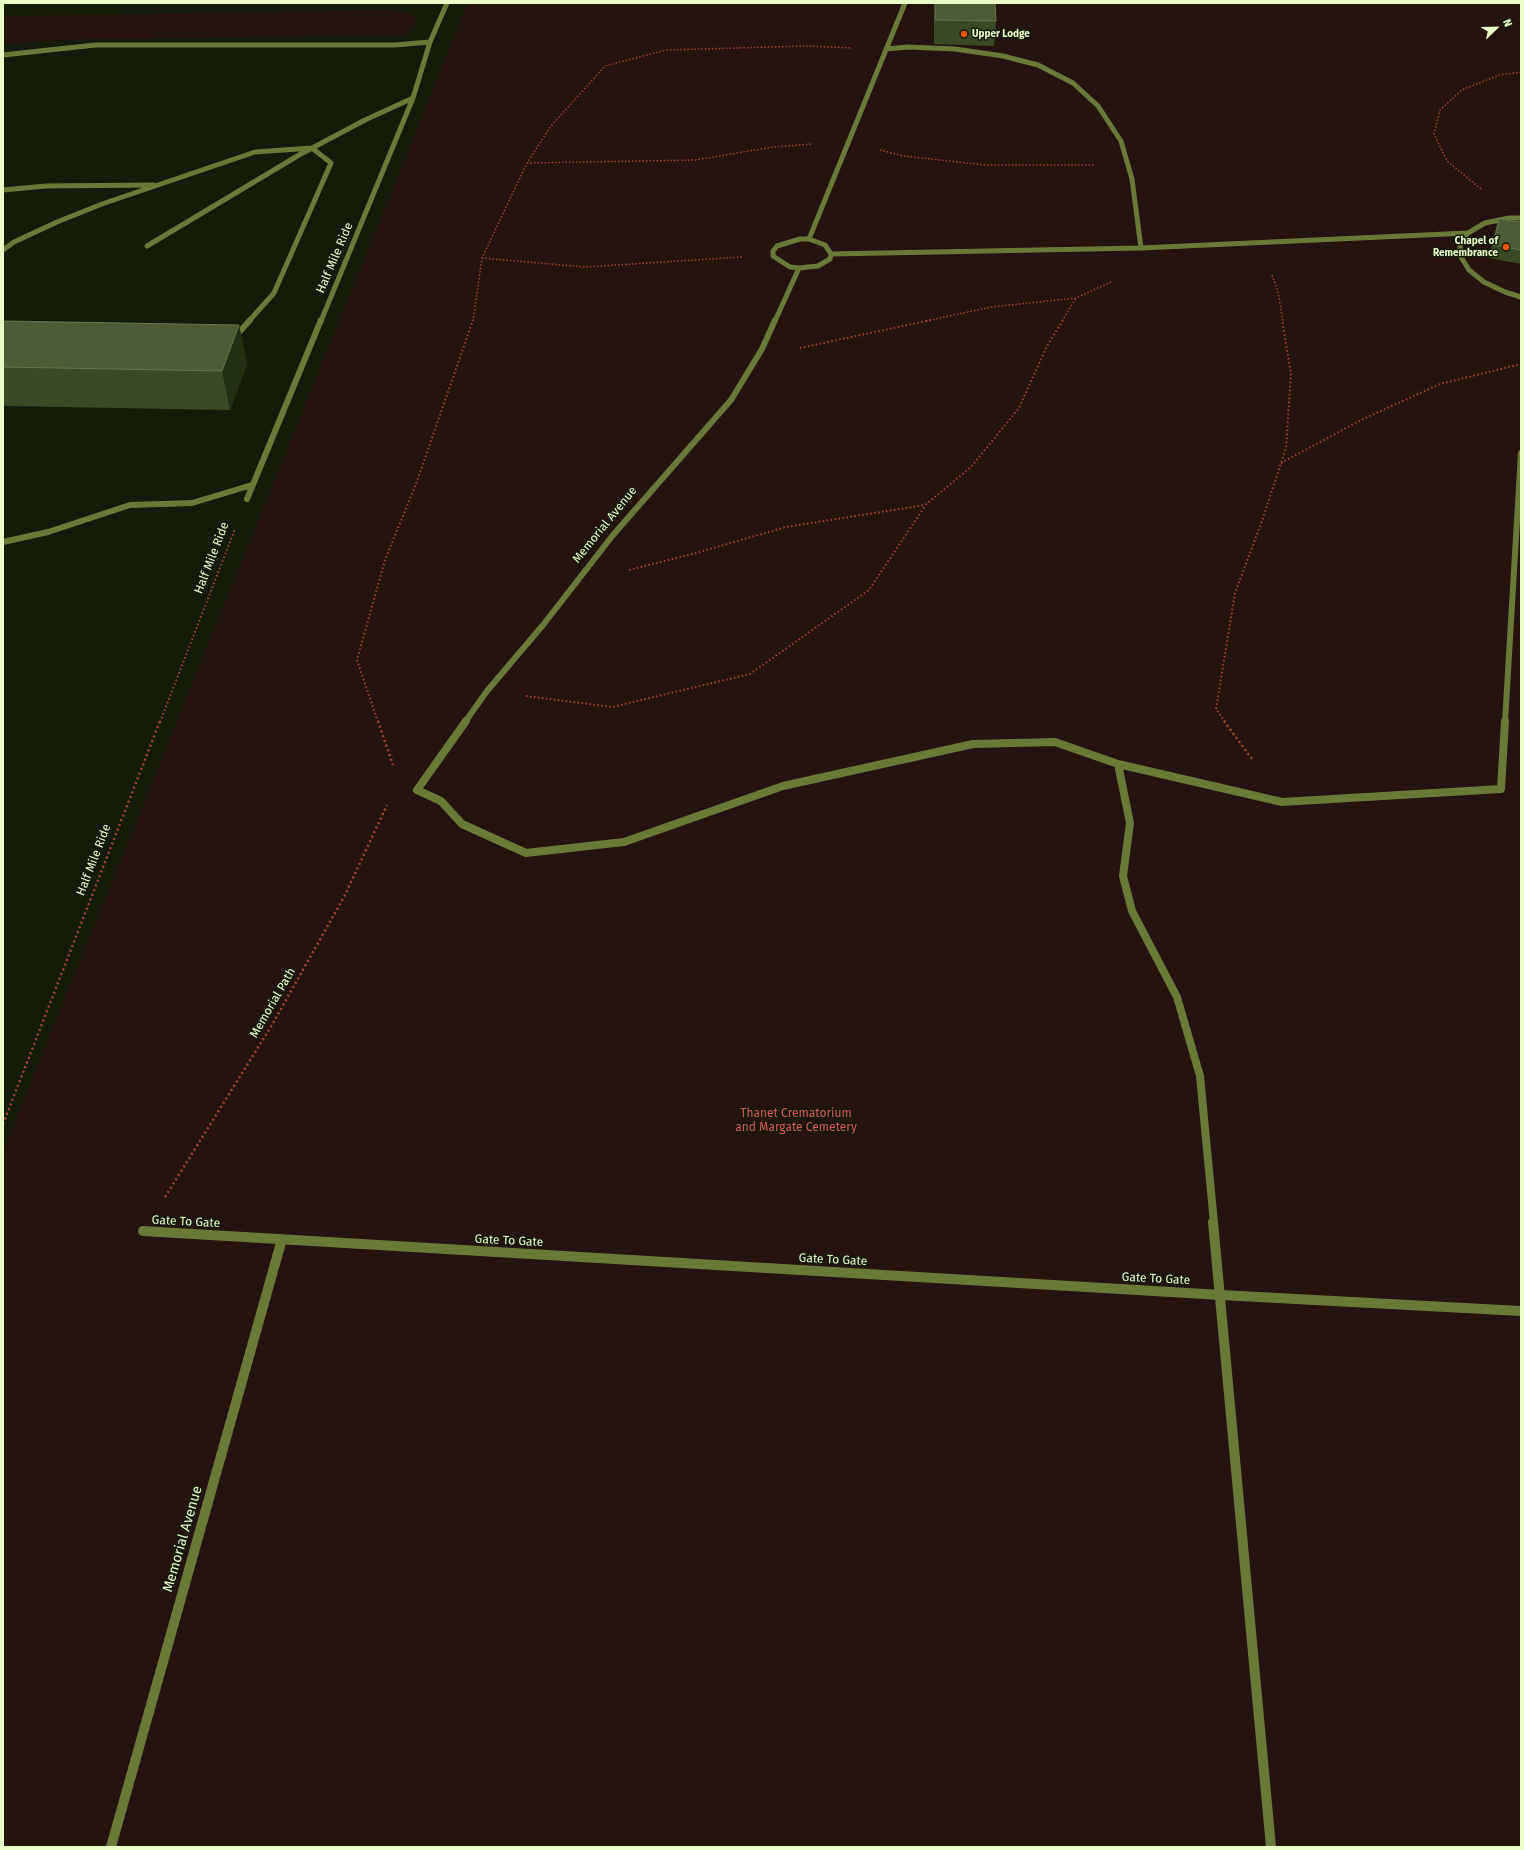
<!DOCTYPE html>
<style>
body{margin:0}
#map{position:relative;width:1524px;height:1850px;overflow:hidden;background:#151b0b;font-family:"Fira Sans",sans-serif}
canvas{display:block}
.frame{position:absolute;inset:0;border:4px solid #ebfdc7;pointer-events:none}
.north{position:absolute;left:1476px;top:8px;width:40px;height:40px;-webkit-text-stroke:3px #151b0b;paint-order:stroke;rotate:67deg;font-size:11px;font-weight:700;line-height:16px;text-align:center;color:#ebfdc7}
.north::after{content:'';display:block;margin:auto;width:14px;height:18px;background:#ebfdc7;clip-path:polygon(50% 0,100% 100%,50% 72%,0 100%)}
</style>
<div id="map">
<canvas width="1524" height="1850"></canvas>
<div class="frame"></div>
<div class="north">N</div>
</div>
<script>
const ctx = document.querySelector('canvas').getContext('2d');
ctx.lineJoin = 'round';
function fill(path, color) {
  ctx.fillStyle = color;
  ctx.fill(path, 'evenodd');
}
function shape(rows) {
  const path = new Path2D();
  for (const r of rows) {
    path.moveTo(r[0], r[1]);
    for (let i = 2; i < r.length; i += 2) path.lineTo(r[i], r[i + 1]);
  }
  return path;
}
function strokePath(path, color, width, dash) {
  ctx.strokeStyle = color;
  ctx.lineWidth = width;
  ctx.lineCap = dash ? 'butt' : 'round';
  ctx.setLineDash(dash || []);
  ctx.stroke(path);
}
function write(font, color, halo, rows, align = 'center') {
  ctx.font = font + ' "Fira Sans",sans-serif';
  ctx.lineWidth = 3;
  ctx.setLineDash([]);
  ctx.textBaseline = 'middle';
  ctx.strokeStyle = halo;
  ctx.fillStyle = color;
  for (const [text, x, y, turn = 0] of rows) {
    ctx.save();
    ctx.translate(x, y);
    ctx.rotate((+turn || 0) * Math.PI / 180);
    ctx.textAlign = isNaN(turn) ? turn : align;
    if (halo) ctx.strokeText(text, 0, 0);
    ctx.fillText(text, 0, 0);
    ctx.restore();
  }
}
fill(shape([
 [468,3,1521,3,1521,1847,3,1847,3,1151],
 [387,10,408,13,414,16,416,21,414,25,406,35,87,39,3,44,3,16]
]), '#25130f');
strokePath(shape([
 [880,150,904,156,985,165,1095,165],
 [527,163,695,160,773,147,812,144],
 [1481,189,1447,161,1434,134,1440,110,1462,90,1499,75,1521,72],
 [482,258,585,267,742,257],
 [1272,275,1278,292,1283,321],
 [473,321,482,258,527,163,551,126,605,66,666,50,807,46,852,48],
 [926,321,991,307,1076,298,1111,282],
 [1062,321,1076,298]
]), '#a94430', 1.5, [1.5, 2]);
strokePath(shape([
 [800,348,931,320],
 [1281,463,1361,420,1440,384,1521,364],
 [629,570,696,553,786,527,925,505,971,467,1019,408,1047,346,1063,320],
 [526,696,612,707,750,674,869,590,925,506],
 [160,722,235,529],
 [378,722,357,660,385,560,416,484,473,320],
 [1225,722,1216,709,1235,593,1262,521,1286,448,1291,374,1282,320]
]), '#a94430', 2, [1.5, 2.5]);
strokePath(shape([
 [378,721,393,765],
 [1224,721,1252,759],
 [3,1124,160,721],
 [165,1197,272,1025,345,895,387,805]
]), '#a94430', 2.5, [2, 3]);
strokePath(shape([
 [886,49,908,47,955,49,1003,56,1038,65,1073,83,1098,106,1121,141,1132,179,1141,248],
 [3,55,95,45,395,45,430,42],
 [3,190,46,186,154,185],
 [1521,218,1509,218,1485,223,1468,233,1460,244,1461,257,1469,270,1484,282,1505,292,1521,297],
 [800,239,809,239,825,245,831,254,830,259,818,266,799,268,790,267,773,256,773,251,777,246,800,239],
 [809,239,905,3],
 [147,246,299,155,365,120,413,98],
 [3,250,14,242,57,222,102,204,255,152,312,148,331,163,274,293,249,321],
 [831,254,1141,248,1468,233],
 [321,321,413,98,430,42,447,3],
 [775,321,799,268]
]), '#687938', 5);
strokePath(shape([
 [234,338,250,320],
 [247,499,321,320],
 [3,542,48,532,130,505,192,503,252,485],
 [465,722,487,691,543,625,613,535,731,400,762,349,775,320],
 [1505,722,1521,453]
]), '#687938', 6);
strokePath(shape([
 [466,721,417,790,441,801,462,824,526,853,624,842,783,786,973,744,1055,742,1118,764,1282,802,1501,789,1505,721],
 [1118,764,1130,823,1123,876,1132,911,1177,997,1200,1076,1214,1223]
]), '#687938', 8);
strokePath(shape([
 [1213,1222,1271,1847],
 [143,1231,1221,1295,1521,1311],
 [111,1847,282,1239]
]), '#687938', 10);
fill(shape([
 [935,3,995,3,996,21,994,46,934,44,934,22],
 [1499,219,1521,222,1521,264,1489,258,1495,232],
 [3,321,239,325,247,364,230,410,3,406]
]), '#394a24');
fill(shape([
 [239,325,247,364,230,410,222,371]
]), '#232f13');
const building = shape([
 [935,3,995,3,996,21,935,20,935,3],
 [1499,219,1521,222,1521,250,1493,245,1499,219],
 [3,321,239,325,222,371,3,367,3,321]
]);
fill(building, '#4c5d36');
strokePath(building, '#65764c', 1);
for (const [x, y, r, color] of [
 [964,34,4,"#ea5207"],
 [1506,247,4,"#ea5207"]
]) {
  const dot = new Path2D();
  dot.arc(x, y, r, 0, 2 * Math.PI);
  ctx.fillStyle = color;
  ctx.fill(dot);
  strokePath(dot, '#151b0b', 1.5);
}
write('bold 10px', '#ebfdc7', '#151b0b', [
 ["Upper Lodge",972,34],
 ["Chapel of",1498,241,"right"],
 ["Remembrance",1498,253,"right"]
], 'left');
write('12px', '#ebfdc7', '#151b0b', [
 ["Half Mile Ride",335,258,-67],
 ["Memorial Avenue",605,525,-51],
 ["Half Mile Ride",212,558,-69],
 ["Half Mile Ride",94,860,-69],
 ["Memorial Path",273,1003,-60],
 ["Gate To Gate",186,1222,3],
 ["Gate To Gate",509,1241,3],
 ["Gate To Gate",833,1260,3],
 ["Gate To Gate",1156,1279,3]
]);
write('12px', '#da575a', '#151b0b', [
 ["Thanet Crematorium",796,1114],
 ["and Margate Cemetery",796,1128]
]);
write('14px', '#ebfdc7', '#151b0b', [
 ["Memorial Avenue",183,1539,-74]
]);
</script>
